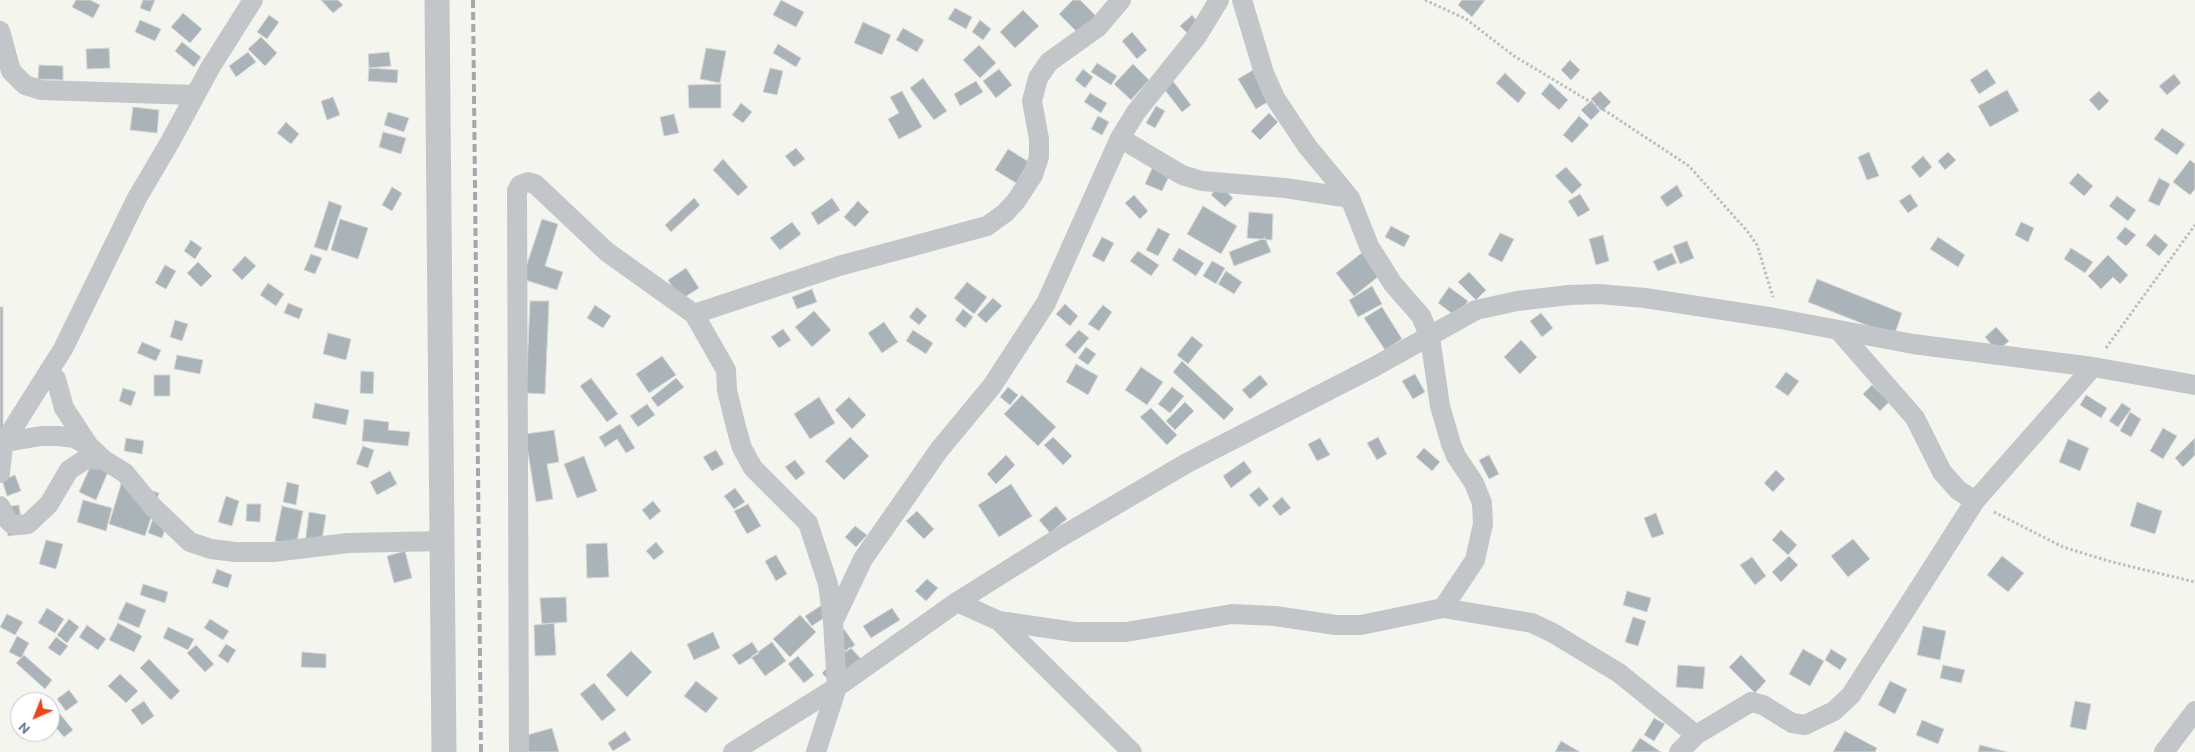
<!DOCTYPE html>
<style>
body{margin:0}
#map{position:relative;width:2195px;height:752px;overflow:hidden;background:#f5f5f0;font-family:Overpass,sans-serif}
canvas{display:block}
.north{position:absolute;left:10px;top:692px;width:50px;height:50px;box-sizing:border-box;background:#fff;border:1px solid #c0c8cd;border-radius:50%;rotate:224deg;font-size:14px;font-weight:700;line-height:20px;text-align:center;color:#627583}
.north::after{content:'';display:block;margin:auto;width:18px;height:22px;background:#eb461a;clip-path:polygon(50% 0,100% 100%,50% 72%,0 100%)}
</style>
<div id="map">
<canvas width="2195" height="752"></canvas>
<div class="north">N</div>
</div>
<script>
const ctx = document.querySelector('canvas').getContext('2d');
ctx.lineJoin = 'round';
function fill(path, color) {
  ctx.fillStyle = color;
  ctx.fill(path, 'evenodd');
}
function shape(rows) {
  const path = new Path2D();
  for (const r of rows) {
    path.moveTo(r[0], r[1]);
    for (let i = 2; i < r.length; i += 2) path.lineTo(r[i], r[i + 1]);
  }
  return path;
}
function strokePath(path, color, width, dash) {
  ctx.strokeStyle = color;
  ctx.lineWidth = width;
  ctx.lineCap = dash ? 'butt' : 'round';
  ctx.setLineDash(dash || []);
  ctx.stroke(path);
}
const building = shape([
 [76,0,90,0,100,5,93,18,72,7,76,0],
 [143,0,155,0,150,12,140,8,143,0],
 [321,0,338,0,343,5,333,13,321,0],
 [781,0,804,12,796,27,773,15,781,0],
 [1073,0,1080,0,1099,19,1081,36,1059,14,1073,0],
 [1462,0,1485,0,1472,17,1458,5,1462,0],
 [955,8,972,17,966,29,948,19,955,8],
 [1023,10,1039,26,1015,48,1000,32,1023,10],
 [183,13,202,29,190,43,171,27,183,13],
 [269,15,279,22,267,39,257,32,269,15],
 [1192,15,1201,26,1190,36,1180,26,1192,15],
 [140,20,161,29,155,41,135,32,140,20],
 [980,20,991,29,983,40,972,32,980,20],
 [863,22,891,35,882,55,854,43,863,22],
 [903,28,924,40,917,52,896,40,903,28],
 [1132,32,1147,50,1137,59,1122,41,1132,32],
 [261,37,277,53,265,66,248,49,261,37],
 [182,42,201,57,194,67,175,51,182,42],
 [778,44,801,58,796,67,773,53,778,44],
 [979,45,996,63,980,78,963,60,979,45],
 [109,48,110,68,87,69,86,49,109,48],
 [706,48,726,51,720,83,700,79,706,48],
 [248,52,256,62,236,77,229,66,248,52],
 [389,52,391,66,369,68,368,54,389,52],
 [1570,60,1580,70,1571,80,1561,70,1570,60],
 [1097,63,1117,76,1111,85,1091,72,1097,63],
 [1133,64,1149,80,1131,100,1114,84,1133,64],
 [39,65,63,66,63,80,38,79,39,65],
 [369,68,398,70,397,83,368,81,369,68],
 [770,68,783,71,777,95,763,92,770,68],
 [999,69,1012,85,996,98,983,81,999,69],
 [1083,69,1093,77,1085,88,1075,80,1083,69],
 [1987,69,1996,83,1979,94,1970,80,1987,69],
 [1253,70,1271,100,1256,109,1238,79,1253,70],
 [1505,73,1526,93,1518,103,1496,83,1505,73],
 [2174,74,2181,83,2167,95,2159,86,2174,74],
 [923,78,947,111,934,120,910,88,923,78],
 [976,81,983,92,960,106,954,94,976,81],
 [1173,81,1191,105,1182,112,1164,89,1173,81],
 [1550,83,1568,100,1559,110,1541,94,1550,83],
 [721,84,721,108,689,108,688,85,721,84],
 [2007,90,2019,111,1990,127,1978,106,2007,90],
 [902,91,922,127,899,139,888,119,899,113,890,97,902,91],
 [1600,91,1611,102,1602,111,1591,99,1600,91],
 [2099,91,2109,101,2099,111,2089,100,2099,91],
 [1090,93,1107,103,1101,113,1084,102,1090,93],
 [333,97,340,115,327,120,321,101,333,97],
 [1591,101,1600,111,1591,120,1581,110,1591,101],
 [741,103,752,112,743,123,732,115,741,103],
 [1156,106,1165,111,1155,128,1146,123,1156,106],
 [133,107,159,110,157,133,130,130,133,107],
 [388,112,409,118,404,132,384,125,388,112],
 [1269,113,1278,122,1260,140,1251,131,1269,113],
 [674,114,679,133,664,136,660,117,674,114],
 [1098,116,1109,122,1102,135,1091,129,1098,116],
 [1579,116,1589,125,1572,143,1563,135,1579,116],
 [286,122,299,134,291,144,277,133,286,122],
 [2162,128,2185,144,2177,155,2154,139,2162,128],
 [383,132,406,138,401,154,379,147,383,132],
 [796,148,805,159,794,167,785,156,796,148],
 [1008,149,1029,162,1016,183,995,170,1008,149],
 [1869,152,1879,176,1867,180,1858,157,1869,152],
 [1948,152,1956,160,1945,170,1938,161,1948,152],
 [1923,156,1932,167,1920,178,1911,167,1923,156],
 [723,159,748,187,738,196,713,170,723,159],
 [2190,160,2195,164,2195,189,2190,195,2173,182,2190,160],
 [1154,164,1171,172,1162,191,1145,184,1154,164],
 [1566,167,1582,185,1572,194,1555,176,1566,167],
 [2078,173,2093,186,2084,196,2069,183,2078,173],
 [2159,178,2170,184,2159,206,2148,201,2159,178],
 [1219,185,1233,198,1225,207,1211,195,1219,185],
 [1677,185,1683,196,1667,207,1660,197,1677,185],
 [392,187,402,193,392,211,382,205,392,187],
 [1580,194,1590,210,1578,217,1568,201,1580,194],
 [1910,194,1918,206,1908,213,1899,201,1910,194],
 [1134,195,1148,211,1140,219,1125,203,1134,195],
 [2117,196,2136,210,2128,221,2109,206,2117,196],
 [694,198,700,205,671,232,665,225,694,198],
 [832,198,840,210,818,225,811,213,832,198],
 [329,201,342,206,327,251,314,247,329,201],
 [858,201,869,212,855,227,844,217,858,201],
 [1203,206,1237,226,1221,254,1187,234,1203,206],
 [1249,212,1273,214,1272,240,1247,238,1249,212],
 [340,219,368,228,358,259,331,250,340,219],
 [542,219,558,224,545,266,563,272,557,290,522,279,542,219],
 [792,222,801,234,780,250,770,238,792,222],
 [2021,222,2034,228,2028,242,2015,235,2021,222],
 [1391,226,1410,236,1404,247,1385,237,1391,226],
 [2125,227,2136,235,2126,246,2116,238,2125,227],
 [1158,228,1170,234,1158,256,1146,250,1158,228],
 [1500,233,1514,239,1502,262,1488,255,1500,233],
 [2155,234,2168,245,2159,256,2146,245,2155,234],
 [1603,235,1609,261,1596,265,1589,239,1603,235],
 [1102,237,1114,243,1104,262,1092,256,1102,237],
 [1938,237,1965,255,1958,267,1930,249,1938,237],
 [1265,238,1271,252,1234,266,1229,252,1265,238],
 [191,240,202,248,195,259,184,251,191,240],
 [1687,241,1694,258,1680,264,1673,246,1687,241],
 [1179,248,1204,263,1196,276,1172,260,1179,248],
 [2071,248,2093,262,2085,273,2064,259,2071,248],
 [1367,249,1384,272,1354,296,1336,273,1367,249],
 [1138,251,1159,265,1151,276,1130,261,1138,251],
 [1672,253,1677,263,1658,271,1653,261,1672,253],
 [311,254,322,258,315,274,304,270,311,254],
 [2108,255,2128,275,2120,284,2113,277,2101,289,2088,276,2108,255],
 [245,256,256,266,242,280,232,270,245,256],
 [1212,261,1225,268,1216,284,1203,276,1212,261],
 [198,262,212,276,201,287,187,273,198,262],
 [165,265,176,271,166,289,155,283,165,265],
 [686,268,699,288,680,300,668,280,686,268],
 [1226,271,1242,282,1234,294,1218,284,1226,271],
 [1469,272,1486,290,1476,300,1458,282,1469,272],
 [1817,279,1902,313,1894,336,1808,302,1817,279],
 [967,282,987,297,974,314,954,298,967,282],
 [268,283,284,294,276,306,260,295,268,283],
 [1372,286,1382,304,1358,317,1349,300,1372,286],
 [1449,287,1468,301,1457,317,1438,303,1449,287],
 [812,289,817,302,797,309,792,297,812,289],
 [993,298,1002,306,986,323,977,315,993,298],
 [530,301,549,301,545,394,526,393,530,301],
 [288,303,303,309,299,319,284,313,288,303],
 [1065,304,1078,316,1070,326,1056,314,1065,304],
 [595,305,611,316,603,328,587,318,595,305],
 [1103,305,1112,312,1099,331,1088,324,1103,305],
 [0,307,3,307,3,432,0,432,0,307],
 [917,307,927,316,919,325,909,317,917,307],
 [1382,307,1402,339,1385,350,1364,318,1382,307],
 [963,309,973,317,965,328,955,320,963,309],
 [814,311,831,330,812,347,795,327,814,311],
 [1541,313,1553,328,1542,337,1530,321,1541,313],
 [175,320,188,324,182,341,170,337,175,320],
 [884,322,898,342,882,353,868,333,884,322],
 [1996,327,2009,341,1997,351,1985,337,1996,327],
 [783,329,791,340,779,348,771,337,783,329],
 [913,330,933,343,926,354,906,341,913,330],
 [1079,330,1089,338,1075,354,1065,345,1079,330],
 [328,333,351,339,346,360,323,354,328,333],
 [1192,336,1203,345,1188,364,1177,355,1192,336],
 [1521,340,1537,357,1520,374,1504,357,1521,340],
 [142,342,161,350,156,361,137,353,142,342],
 [1086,347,1096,354,1088,365,1078,358,1086,347],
 [177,355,203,360,200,374,174,369,177,355],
 [662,356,676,375,649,393,636,374,662,356],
 [1182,361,1234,409,1224,420,1173,372,1182,361],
 [1076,364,1098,376,1088,395,1066,382,1076,364],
 [1141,367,1163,382,1147,405,1125,390,1141,367],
 [361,371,374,372,373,394,360,393,361,371],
 [1786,372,1799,381,1788,396,1775,387,1786,372],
 [1415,374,1425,392,1413,399,1402,381,1415,374],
 [154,375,170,375,170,396,154,396,154,375],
 [1260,375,1268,384,1250,399,1242,390,1260,375],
 [591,378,618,414,607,422,580,386,591,378],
 [676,378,684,387,658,407,651,398,676,378],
 [1872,385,1889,402,1880,411,1863,394,1872,385],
 [1008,387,1018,395,1010,405,1000,397,1008,387],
 [1172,387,1184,396,1170,413,1158,404,1172,387],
 [123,388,136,392,131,406,119,401,123,388],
 [1022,395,1056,427,1038,446,1004,414,1022,395],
 [2086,395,2107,408,2101,418,2080,405,2086,395],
 [819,397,835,423,810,439,794,414,819,397],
 [849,397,866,415,852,429,835,410,849,397],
 [1185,402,1194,411,1175,430,1166,421,1185,402],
 [315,403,349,410,346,425,312,418,315,403],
 [2122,403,2131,409,2118,427,2109,421,2122,403],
 [647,404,655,415,638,427,630,416,647,404],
 [1151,408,1177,435,1167,445,1140,417,1151,408],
 [2130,412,2141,419,2131,437,2120,431,2130,412],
 [364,419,389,422,388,430,410,432,408,446,362,441,364,419],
 [620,424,635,448,626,453,617,439,605,447,599,437,620,424],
 [2163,428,2177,436,2163,459,2150,451,2163,428],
 [554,430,559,462,547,464,553,499,536,502,525,434,554,430],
 [850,437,869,456,844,480,825,461,850,437],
 [1053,437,1072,456,1063,465,1044,445,1053,437],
 [1378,437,1387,454,1377,460,1367,443,1378,437],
 [126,438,144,441,142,454,124,451,126,438],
 [1320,438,1330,455,1317,461,1308,444,1320,438],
 [2195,438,2195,455,2183,467,2175,458,2195,438],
 [2068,439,2089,448,2080,471,2059,462,2068,439],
 [363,446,374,450,368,468,356,464,363,446],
 [1424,448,1440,462,1432,471,1416,457,1424,448],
 [716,450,724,464,712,471,703,457,716,450],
 [1006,455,1015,465,996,484,987,474,1006,455],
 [1489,455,1499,474,1489,479,1479,460,1489,455],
 [584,456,597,491,577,498,564,464,584,456],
 [94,458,111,465,96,500,79,492,94,458],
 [795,460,805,473,796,480,785,467,795,460],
 [1244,461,1252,472,1231,488,1223,476,1244,461],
 [1776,470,1785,479,1773,492,1764,483,1776,470],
 [390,471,397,484,377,495,370,482,390,471],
 [15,475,21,491,7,496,2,480,15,475],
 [122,481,159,493,145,536,109,524,122,481],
 [287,482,299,485,296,505,283,502,287,482],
 [1011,484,1032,516,999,537,978,505,1011,484],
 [1259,487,1269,499,1259,507,1249,495,1259,487],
 [735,488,745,502,734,509,724,496,735,488],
 [226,496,239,501,232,526,218,522,226,496],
 [1282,497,1291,508,1280,516,1272,506,1282,497],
 [83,500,112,508,106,531,77,522,83,500],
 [653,501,661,511,650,520,642,510,653,501],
 [2137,502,2162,511,2155,534,2130,526,2137,502],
 [247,504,261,504,260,522,246,521,247,504],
 [748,504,761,526,747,534,734,511,748,504],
 [19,505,23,534,8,536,4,507,19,505],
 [282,506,303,511,296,546,275,541,282,506],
 [1056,506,1067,519,1050,533,1039,520,1056,506],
 [157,507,171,512,162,538,148,533,157,507],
 [917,511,934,529,924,539,906,521,917,511],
 [309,512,326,515,321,546,305,544,309,512],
 [1656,513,1664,534,1652,538,1644,518,1656,513],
 [855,526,867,535,856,547,845,537,855,526],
 [1781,530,1797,545,1788,555,1772,540,1781,530],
 [1853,539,1870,559,1848,577,1831,556,1853,539],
 [46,540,63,544,56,569,39,564,46,540],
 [656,542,664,552,654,560,646,551,656,542],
 [607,543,609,577,587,578,586,544,607,543],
 [405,551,412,578,394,583,387,556,405,551],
 [776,555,787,574,776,581,765,561,776,555],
 [1789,556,1798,565,1781,582,1772,572,1789,556],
 [2002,556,2024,573,2008,592,1987,575,2002,556],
 [1752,557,1766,576,1755,585,1740,565,1752,557],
 [217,569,232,575,228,588,212,583,217,569],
 [927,579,938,588,926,601,915,591,927,579],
 [143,584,168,592,165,603,140,595,143,584],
 [1627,591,1651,598,1647,612,1623,605,1627,591],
 [566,597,567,622,542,624,540,598,566,597],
 [831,599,838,608,812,626,805,616,831,599],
 [126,602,146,610,139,628,118,619,126,602],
 [47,608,64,619,55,633,38,623,47,608],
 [892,608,900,620,871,638,863,626,892,608],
 [7,614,23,622,15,635,0,627,7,614],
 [800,615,816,632,790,657,773,639,800,615],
 [1633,617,1646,621,1638,646,1625,642,1633,617],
 [69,619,79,627,67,643,57,635,69,619],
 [210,619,229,631,223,640,204,628,210,619],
 [118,623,142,636,134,652,109,640,118,623],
 [554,623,556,655,535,656,534,625,554,623],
 [87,625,106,639,98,650,79,637,87,625],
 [1923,626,1946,631,1940,660,1917,655,1923,626],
 [168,627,194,639,188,650,163,638,168,627],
 [844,629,855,645,846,652,835,635,844,629],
 [713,632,720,648,694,660,687,644,713,632],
 [17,636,29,643,21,658,9,652,17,636],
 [56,637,68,646,60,656,48,648,56,637],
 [752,642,759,653,739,665,732,655,752,642],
 [772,642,786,661,765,676,751,657,772,642],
 [226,644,236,650,228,663,218,656,226,644],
 [196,645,214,664,205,672,187,653,196,645],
 [850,647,863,661,835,687,822,673,850,647],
 [1803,649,1824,661,1810,686,1789,674,1803,649],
 [1831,649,1847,659,1840,670,1825,660,1831,649],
 [631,651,652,672,627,697,606,675,631,651],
 [302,652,326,654,326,668,301,667,302,652],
 [24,655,52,680,45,689,16,663,24,655],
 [1741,655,1766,681,1755,693,1729,667,1741,655],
 [798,656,814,675,804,683,788,664,798,656],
 [149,659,180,691,171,700,140,668,149,659],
 [1678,665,1705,667,1703,689,1676,687,1678,665],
 [1943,665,1965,670,1961,683,1940,678,1943,665],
 [120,674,138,691,126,703,108,686,120,674],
 [696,681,718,698,706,713,684,696,696,681],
 [1890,681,1907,689,1895,714,1878,705,1890,681],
 [594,683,616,710,602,721,580,694,594,683],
 [69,690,78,702,66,711,57,699,69,690],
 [144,701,154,716,142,725,131,710,144,701],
 [2075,701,2091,704,2086,730,2070,727,2075,701],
 [60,714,73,730,64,737,51,722,60,714],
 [1654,718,1665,724,1654,741,1644,735,1654,718],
 [1922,720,1944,729,1938,744,1916,735,1922,720],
 [552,728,559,752,529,752,524,736,552,728],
 [625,731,631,740,613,751,608,743,625,731],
 [1845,731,1877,748,1875,752,1833,752,1845,731],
 [1640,738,1661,752,1631,752,1640,738],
 [1561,741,1580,752,1555,752,1561,741],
 [1980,745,2007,752,1978,752,1980,745]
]);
fill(building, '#aab3b7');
strokePath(building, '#d6d6d3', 1);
strokePath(shape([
 [1425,0,1466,19,1514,56,1604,110,1689,166,1748,232,1757,245,1773,297],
 [2106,348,2195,225],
 [1994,512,2063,547,2112,562,2195,582]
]), '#bbbec0', 3, [2.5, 2.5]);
strokePath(shape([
 [1242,0,1264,73,1275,98,1307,146,1350,198,1369,246,1393,284,1421,316,1430,337,1440,406,1451,444,1456,456,1474,483,1482,503,1483,524,1475,560,1443,608],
 [0,31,11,71,25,85,41,90,195,95],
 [1120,138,1182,175,1202,181,1285,188,1350,198],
 [694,314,839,266,987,226,1005,213,1016,201,1033,175,1039,157,1039,139,1032,101,1038,78,1049,62,1098,27,1121,0],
 [1839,331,1915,418,1942,472,1958,490,1975,501],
 [49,371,56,379,64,408,89,446],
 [6,442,41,436,58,436,74,438,89,446,104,460,125,473,153,507,190,542,211,549,235,552,273,552,348,543,443,541],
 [0,449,63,349,137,198,170,142,210,68,253,0],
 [0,473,3,446],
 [0,506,6,518,12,524,20,525,28,524,49,504,69,470,86,459,104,460],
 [957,602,999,621,1074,632,1126,632,1232,614,1275,616,1336,625,1361,625,1443,608,1532,623,1553,633,1619,673,1696,735],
 [999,621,1132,752],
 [833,622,863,559,939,450,992,386,1046,303,1120,138,1136,112,1197,36,1219,0],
 [519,752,517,191,520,185,528,182,535,184,607,252,694,314,726,370,727,390,736,427,742,448,753,468,808,523,828,584,833,622,837,687,816,752],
 [733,752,837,687,957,602,1059,538,1187,463,1374,367,1476,310,1517,301,1569,295,1599,294,1645,298,1775,318,1913,344,2093,367,2195,385],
 [1679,752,1696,735,1751,702,1763,705,1792,723,1805,725,1834,711,1851,695,1975,501,2093,367],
 [2164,752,2195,711]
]), '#c2c6c9', 20);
strokePath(shape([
 [437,0,444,752]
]), '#c2c6c9', 25);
strokePath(shape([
 [473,0,481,752]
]), '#a2a9ae', 4, [8, 4]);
</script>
